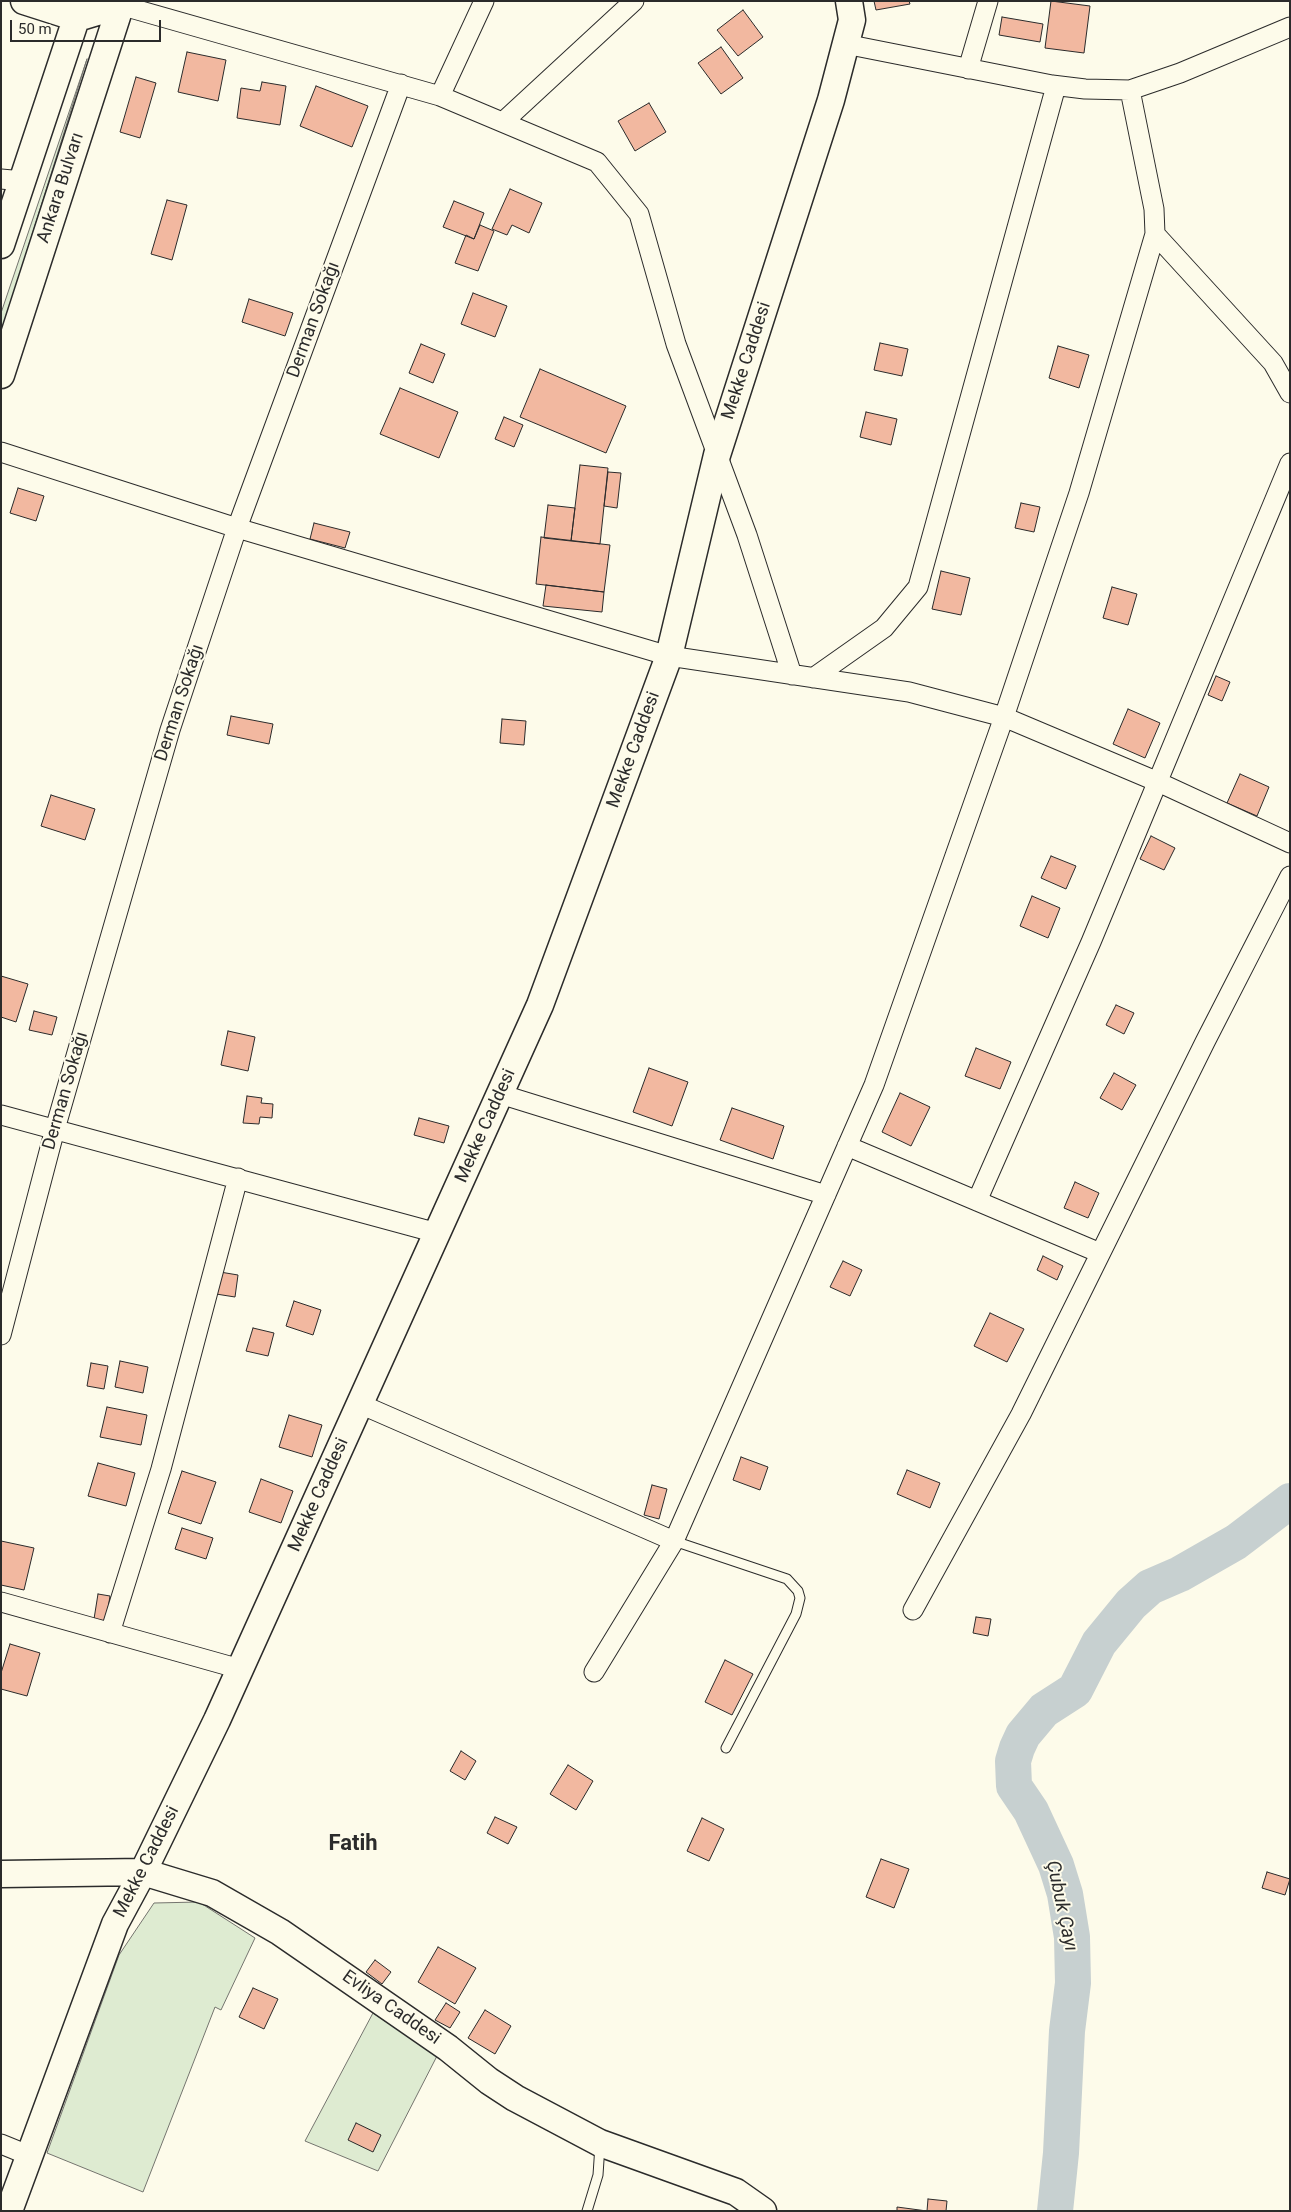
<!DOCTYPE html>
<meta charset="utf-8">
<style>
body{margin:0}
#map{position:relative;width:1291px;height:2212px;overflow:hidden;background:#fdfbea;font-family:Roboto,sans-serif}
canvas{display:block}
.frame{position:absolute;inset:0;border:2px solid #2b2b2b;pointer-events:none}
.scale{position:absolute;left:10px;top:20px;width:151px;height:22px;box-sizing:border-box;border:2px solid #2b2b2b;border-top:0;padding-left:6px;font-size:15px;line-height:18px;white-space:nowrap;color:#2b2b2b;-webkit-text-stroke:4px #fdfbea;paint-order:stroke}
</style>
<div id="map">
<canvas width="1291" height="2212"></canvas>
<div class="frame"></div>
<div class="scale">50 m</div>
</div>
<script>
const ctx = document.querySelector('canvas').getContext('2d');
ctx.lineJoin = 'round';
function fill(path, color) {
  ctx.fillStyle = color;
  ctx.fill(path, 'evenodd');
}
function shape(rows) {
  const path = new Path2D();
  for (const r of rows) {
    path.moveTo(r[0], r[1]);
    for (let i = 2; i < r.length; i += 2) path.lineTo(r[i], r[i + 1]);
  }
  return path;
}
function strokePath(path, color, width, dash) {
  ctx.strokeStyle = color;
  ctx.lineWidth = width;
  ctx.lineCap = dash ? 'butt' : 'round';
  ctx.setLineDash(dash || []);
  ctx.stroke(path);
}
function write(font, color, halo, rows, align = 'center') {
  ctx.font = font + ' Roboto,sans-serif';
  ctx.lineWidth = 4;
  ctx.setLineDash([]);
  ctx.textBaseline = 'middle';
  ctx.strokeStyle = halo;
  ctx.fillStyle = color;
  for (const [text, x, y, turn = 0] of rows) {
    ctx.save();
    ctx.translate(x, y);
    ctx.rotate((+turn || 0) * Math.PI / 180);
    ctx.textAlign = isNaN(turn) ? turn : align;
    if (halo) ctx.strokeText(text, 0, 0);
    ctx.fillText(text, 0, 0);
    ctx.restore();
  }
}
const green = shape([
 [87,59,1,334,1,313,87,59],
 [199,1902,255,1938,221,2010,215,2007,143,2192,47,2153,119,1955,154,1903,199,1902],
 [373,2013,437,2056,378,2171,305,2141,373,2013]
]);
fill(green, '#deebd1');
strokePath(green, '#74746e', 1);
strokePath(shape([
 [1055,2211,1061,2153,1067,2031,1073,1983,1072,1937,1065,1894,1056,1865,1031,1811,1014,1786,1013,1761,1017,1748,1023,1735,1044,1710,1075,1690,1099,1643,1131,1604,1150,1587,1180,1574,1236,1542,1290,1501]
]), '#c7d0d0', 36);
const building = shape([
 [874,1,909,1,910,4,876,10,874,1],
 [1051,1,1090,6,1084,53,1045,48,1051,1],
 [743,10,763,37,738,56,717,30,743,10],
 [1002,17,1043,24,1040,42,999,35,1002,17],
 [721,47,743,78,721,94,698,63,721,47],
 [187,52,226,60,218,101,178,92,187,52],
 [136,77,156,83,140,138,120,132,136,77],
 [262,82,286,86,280,125,237,118,241,88,260,91,262,82],
 [316,86,368,106,352,147,300,126,316,86],
 [649,103,666,132,635,151,618,121,649,103],
 [510,189,542,203,529,233,512,225,507,235,492,229,510,189],
 [167,200,187,205,172,260,151,254,167,200],
 [454,201,484,213,474,239,443,227,454,201],
 [480,225,494,231,478,271,455,263,466,235,474,239,480,225],
 [473,293,507,306,495,337,461,324,473,293],
 [249,299,293,313,285,336,242,322,249,299],
 [880,343,908,349,902,376,874,370,880,343],
 [421,344,445,354,433,383,409,373,421,344],
 [1058,346,1089,355,1079,388,1049,378,1058,346],
 [540,369,626,406,606,453,520,417,540,369],
 [400,388,458,412,439,458,380,434,400,388],
 [866,412,897,419,891,445,860,437,866,412],
 [504,417,523,425,514,447,495,439,504,417],
 [580,465,608,468,600,544,571,541,580,465],
 [608,472,621,473,617,508,604,506,608,472],
 [18,488,44,496,36,521,10,513,18,488],
 [1021,503,1040,507,1034,532,1015,528,1021,503],
 [548,505,575,508,571,541,544,538,548,505],
 [314,523,350,532,345,548,310,539,314,523],
 [541,537,610,545,604,592,536,584,541,537],
 [941,571,970,578,961,615,932,609,941,571],
 [546,585,604,592,602,612,543,606,546,585],
 [1112,587,1137,594,1128,625,1103,618,1112,587],
 [1216,676,1230,682,1222,701,1208,695,1216,676],
 [1128,709,1160,723,1145,758,1113,744,1128,709],
 [231,716,273,724,269,744,227,735,231,716],
 [502,719,526,721,524,745,500,743,502,719],
 [1240,774,1269,787,1257,816,1227,803,1240,774],
 [51,795,95,809,85,840,41,826,51,795],
 [1151,836,1175,848,1164,870,1140,859,1151,836],
 [1051,856,1076,866,1066,889,1041,878,1051,856],
 [1032,896,1060,908,1048,938,1020,926,1032,896],
 [1,976,28,984,16,1022,1,1017,1,976],
 [1116,1005,1134,1013,1124,1034,1106,1025,1116,1005],
 [34,1011,57,1017,52,1035,29,1030,34,1011],
 [228,1031,255,1037,248,1071,221,1065,228,1031],
 [976,1048,1011,1062,1000,1089,965,1076,976,1048],
 [649,1068,688,1082,672,1126,633,1112,649,1068],
 [1114,1073,1136,1085,1122,1110,1100,1098,1114,1073],
 [900,1093,930,1107,911,1146,882,1132,900,1093],
 [247,1096,262,1098,261,1103,273,1104,272,1118,260,1117,259,1124,243,1123,247,1096],
 [732,1108,784,1126,773,1159,720,1140,732,1108],
 [419,1118,449,1126,444,1143,414,1135,419,1118],
 [1075,1182,1099,1193,1088,1218,1064,1208,1075,1182],
 [1043,1256,1063,1266,1057,1280,1037,1270,1043,1256],
 [843,1261,862,1270,850,1296,830,1287,843,1261],
 [220,1272,238,1275,235,1297,216,1294,220,1272],
 [294,1301,321,1310,313,1335,286,1326,294,1301],
 [990,1313,1024,1329,1007,1362,974,1346,990,1313],
 [253,1328,274,1333,268,1356,246,1351,253,1328],
 [120,1361,148,1367,143,1393,115,1387,120,1361],
 [91,1363,108,1366,104,1389,87,1386,91,1363],
 [107,1407,147,1415,141,1445,100,1437,107,1407],
 [289,1415,322,1425,312,1457,279,1447,289,1415],
 [741,1457,768,1467,760,1490,733,1480,741,1457],
 [98,1463,135,1473,126,1506,88,1496,98,1463],
 [907,1470,940,1483,930,1508,897,1494,907,1470],
 [182,1471,216,1482,201,1524,168,1513,182,1471],
 [261,1479,293,1491,281,1523,249,1512,261,1479],
 [652,1485,667,1489,659,1519,644,1515,652,1485],
 [182,1528,213,1538,206,1559,175,1549,182,1528],
 [1,1541,34,1548,24,1590,1,1585,1,1541],
 [98,1594,110,1596,106,1621,94,1619,98,1594],
 [976,1617,991,1619,988,1636,973,1633,976,1617],
 [10,1644,40,1653,27,1696,1,1689,1,1673,10,1644],
 [725,1660,753,1674,732,1715,705,1702,725,1660],
 [461,1751,476,1761,465,1780,450,1771,461,1751],
 [568,1765,593,1781,576,1810,550,1794,568,1765],
 [495,1817,517,1827,508,1844,487,1833,495,1817],
 [702,1818,724,1829,709,1861,687,1851,702,1818],
 [881,1859,909,1869,894,1908,866,1897,881,1859],
 [1267,1872,1290,1879,1285,1895,1262,1888,1267,1872],
 [438,1947,476,1968,455,2004,418,1982,438,1947],
 [375,1960,391,1972,382,1984,366,1972,375,1960],
 [253,1988,278,1999,264,2029,239,2017,253,1988],
 [446,2003,460,2012,450,2028,435,2020,446,2003],
 [485,2010,511,2026,495,2054,468,2038,485,2010],
 [356,2123,381,2135,373,2152,348,2140,356,2123],
 [928,2199,947,2201,946,2211,897,2211,897,2207,927,2211,928,2199]
]);
fill(building, '#f2b8a0');
strokePath(building, '#2b2b2b', 1);
const lane = shape([
 [674,1541,787,1579,798,1591,800,1598,796,1614,726,1748],
 [587,2211,598,2175,600,2145]
]);
const street = shape([
 [120,5,440,96,597,162,639,214,676,344,747,535,792,675],
 [845,44,1052,85,1085,89,1130,90,1180,73,1290,27],
 [968,69,988,1],
 [440,96,484,1],
 [503,122,634,1],
 [1,179,23,181],
 [1155,234,1273,363,1290,393],
 [1,452,237,528,669,656,909,692,1004,717,1158,782,1290,843],
 [813,678,884,628,918,587,1056,86],
 [500,1094,826,1195],
 [1,1115,437,1233],
 [847,1146,1100,1253],
 [977,1201,1091,942,1290,463],
 [1,1335,55,1129,170,730,237,528,401,84],
 [360,1404,674,1541],
 [1,1602,240,1669],
 [913,1610,1021,1414,1205,1042,1290,876],
 [110,1633,161,1469,238,1178],
 [594,1672,674,1541,874,1085,1004,717,1079,493,1155,234,1154,209,1130,90],
 [1,2144,28,2155]
]);
const secondary = shape([
 [24,1,77,18,120,5,116,1],
 [1,245,82,1],
 [1,375,122,1],
 [1,1874,143,1872,212,1893,280,1932,354,1983,448,2048,489,2081,515,2098,600,2143,736,2192,763,2211],
 [9,2211,115,1924,143,1872,217,1720,540,1005,669,656,717,455,831,100,852,20,849,1]
]);
strokePath(lane, '#2b2b2b', 11);
strokePath(street, '#2b2b2b', 21);
strokePath(secondary, '#2b2b2b', 29);
strokePath(lane, '#fdfbea', 9);
strokePath(street, '#fdfbea', 19);
strokePath(secondary, '#fdfbea', 26);
write('18px', '#2b2b2b', '#fdfbea', [
 ["Ankara Bulvarı",61,188,-72],
 ["Derman Sokağı",314,320,-70],
 ["Mekke Caddesi",747,361,-72],
 ["Derman Sokağı",180,703,-72],
 ["Mekke Caddesi",634,750,-70],
 ["Derman Sokağı",66,1091,-74],
 ["Mekke Caddesi",486,1126,-66],
 ["Mekke Caddesi",319,1495,-66],
 ["Mekke Caddesi",147,1862,-63],
 ["Evliya Caddesi",391,2008,35]
]);
write('italic 19px', '#2b2b2b', '#fdfbea', [
 ["Çubuk Çayı",1061,1906,78]
]);
write('bold 22px', '#2b2b2b', '#fdfbea', [
 ["Fatih",353,1844]
]);
</script>
